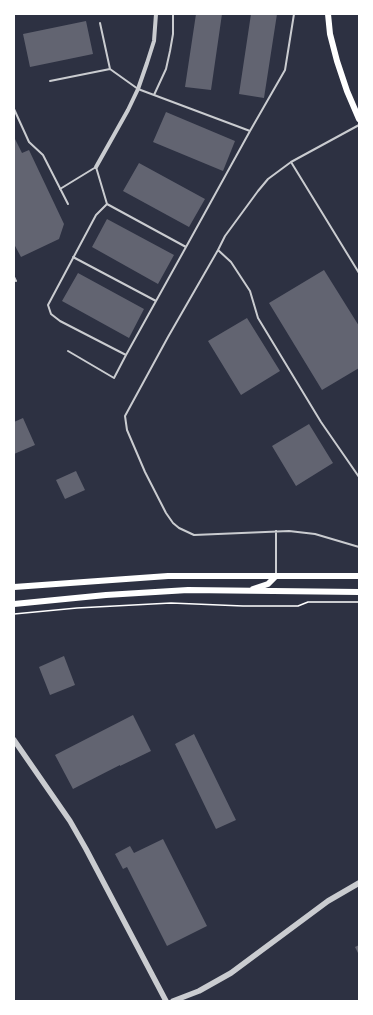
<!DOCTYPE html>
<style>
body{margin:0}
#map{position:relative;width:373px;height:1015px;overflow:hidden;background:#2d3142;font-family:Arial,sans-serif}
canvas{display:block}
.frame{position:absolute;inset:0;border:15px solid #fff;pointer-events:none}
</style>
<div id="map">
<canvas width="373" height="1015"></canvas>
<div class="frame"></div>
</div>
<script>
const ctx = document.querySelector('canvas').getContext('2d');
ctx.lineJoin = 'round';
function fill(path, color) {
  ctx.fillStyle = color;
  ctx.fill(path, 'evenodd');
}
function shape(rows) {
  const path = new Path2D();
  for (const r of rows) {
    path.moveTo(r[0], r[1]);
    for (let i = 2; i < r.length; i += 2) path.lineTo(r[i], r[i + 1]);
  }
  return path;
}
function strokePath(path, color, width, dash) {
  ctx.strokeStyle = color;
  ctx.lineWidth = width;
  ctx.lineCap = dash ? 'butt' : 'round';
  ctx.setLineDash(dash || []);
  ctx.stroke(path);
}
fill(shape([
 [196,14,222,14,211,90,185,87],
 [251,14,277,14,264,98,239,94],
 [86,21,93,54,30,67,23,34],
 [166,112,235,141,223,171,153,142],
 [14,137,22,153,29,150,64,224,59,239,21,257,14,244],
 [139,163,205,199,189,227,123,191],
 [107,219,174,255,158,284,92,247],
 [324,270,359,326,359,368,322,390,269,303],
 [78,273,144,309,129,338,62,301],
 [247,318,280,371,241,395,208,341],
 [23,418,35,445,14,454,14,422],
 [309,424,333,463,296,486,272,446],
 [76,471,85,490,65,499,56,480],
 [64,656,75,685,50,695,39,667],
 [133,715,151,751,120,766,120,765,73,789,55,755],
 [194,734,236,820,216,829,175,744],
 [163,839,207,926,167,946,127,867,123,869,115,854,130,846,134,853],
 [359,945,359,955,355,947]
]), '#626471');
strokePath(shape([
 [14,614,77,608,171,603,243,606,298,606,308,602,359,602]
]), '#fff', 1.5);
strokePath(shape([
 [100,23,110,69],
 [50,81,110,69,138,89,250,131,285,70,294,14],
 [154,95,166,69,170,51,173,34,173,14],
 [14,109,29,142,43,155,68,204],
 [359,125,291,162,359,273],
 [291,162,268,179,258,191,225,236,218,250,231,262,250,291,258,318,321,422,359,477],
 [60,189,96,167,107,204,186,247,250,131],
 [218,250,168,337,125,416,127,430,145,472,166,513,173,523,179,528,194,535,289,531,315,534,359,547],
 [73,257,156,301],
 [14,277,16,281],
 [68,351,114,378,126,355,60,321,51,314,48,305,96,215,107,204],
 [126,355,186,247],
 [276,531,276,575]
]), '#caccd0', 2);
strokePath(shape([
 [96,167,128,110,138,89,147,63,154,41,156,14]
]), '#caccd0', 4);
strokePath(shape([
 [14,740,70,821,86,849,166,1001],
 [173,1001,199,991,231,973,328,901,359,883]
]), '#caccd0', 5.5);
strokePath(shape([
 [328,14,330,34,337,61,347,91,359,119],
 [14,587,168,576,359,576],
 [253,589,268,584,276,576],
 [14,604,106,595,188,590,359,592]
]), '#fff', 6);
</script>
